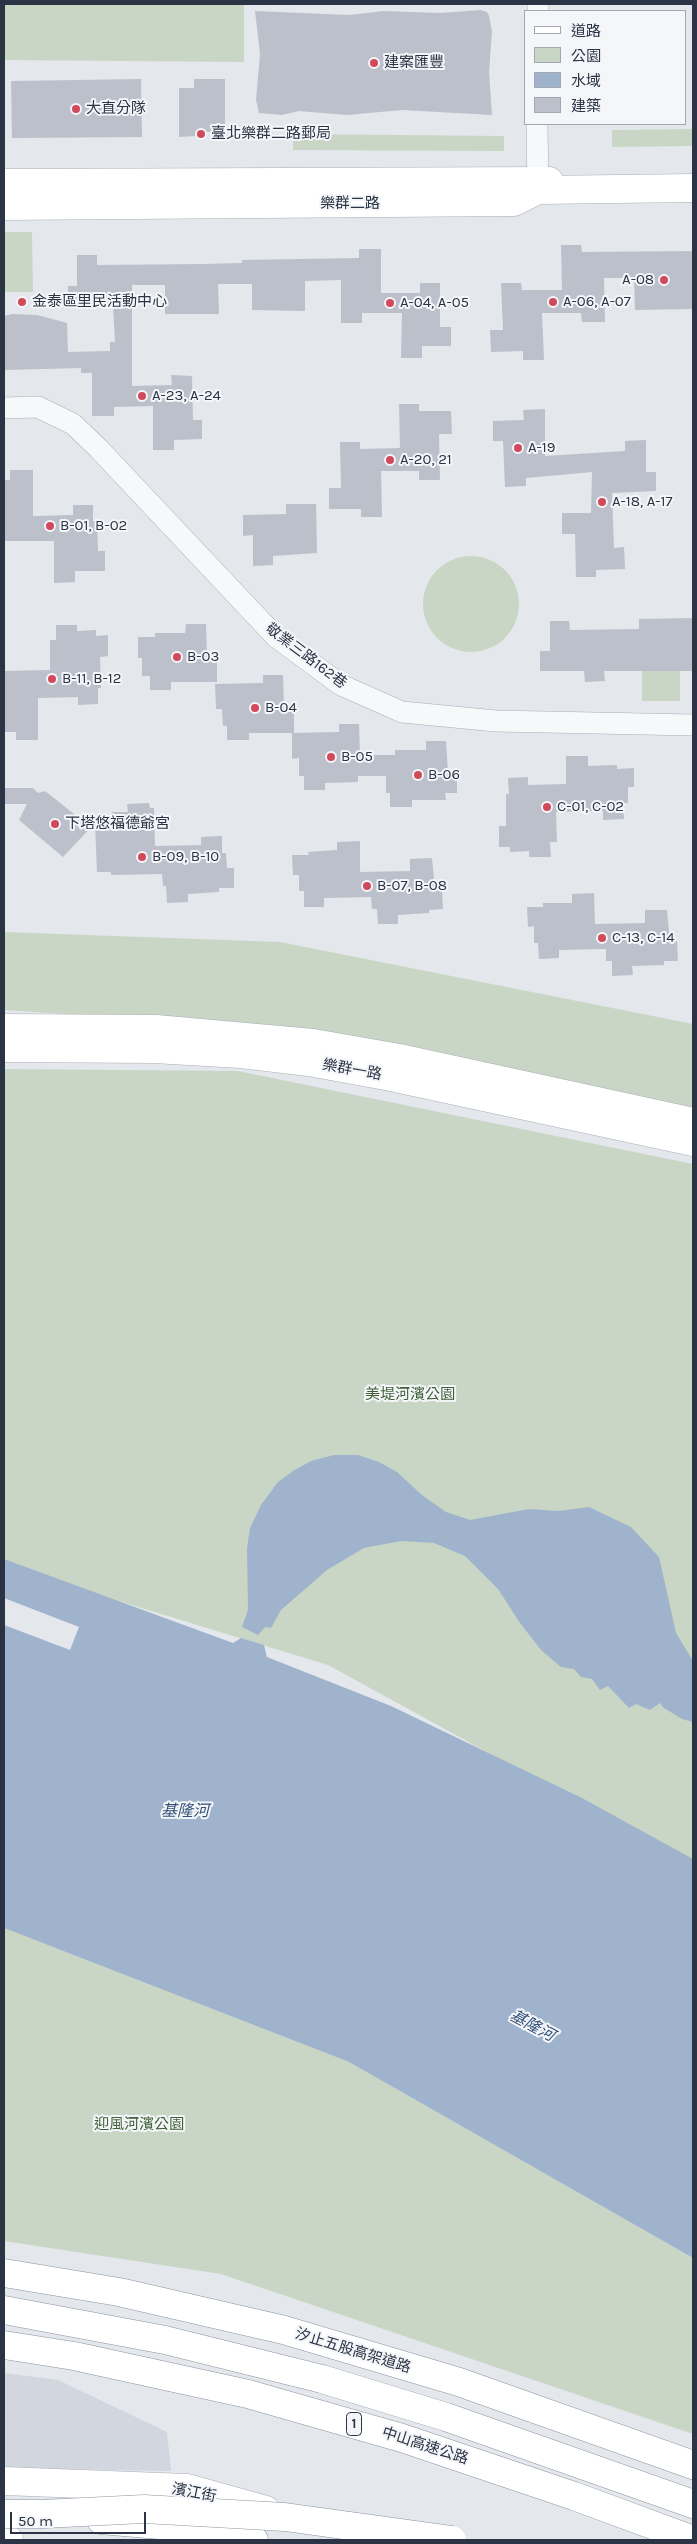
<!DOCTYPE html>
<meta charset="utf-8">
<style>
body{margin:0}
#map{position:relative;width:697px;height:2544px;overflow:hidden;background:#e4e7ec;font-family:Karla,"Noto Sans TC",sans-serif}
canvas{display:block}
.frame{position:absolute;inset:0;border:5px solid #2b3445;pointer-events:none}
.legend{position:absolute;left:524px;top:10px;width:162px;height:115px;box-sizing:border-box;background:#f4f6f9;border:1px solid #a4a8b1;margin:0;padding:6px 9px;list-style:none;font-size:15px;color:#2b3445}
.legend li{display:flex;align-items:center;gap:10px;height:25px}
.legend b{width:25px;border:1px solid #a4a8b1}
.scale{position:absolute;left:10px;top:2512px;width:136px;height:22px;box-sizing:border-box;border:2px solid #2b3445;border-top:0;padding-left:6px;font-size:15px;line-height:18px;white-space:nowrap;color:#2b3445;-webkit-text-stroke:4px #f4f6f9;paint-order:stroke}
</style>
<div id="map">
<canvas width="697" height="2544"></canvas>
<div class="frame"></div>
<ul class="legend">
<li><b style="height:6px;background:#fff"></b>道路</li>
<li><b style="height:14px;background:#c9d6c5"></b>公園</li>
<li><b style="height:14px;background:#9fb4cc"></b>水域</li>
<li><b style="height:14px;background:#bbc0ca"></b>建築</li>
</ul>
<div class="scale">50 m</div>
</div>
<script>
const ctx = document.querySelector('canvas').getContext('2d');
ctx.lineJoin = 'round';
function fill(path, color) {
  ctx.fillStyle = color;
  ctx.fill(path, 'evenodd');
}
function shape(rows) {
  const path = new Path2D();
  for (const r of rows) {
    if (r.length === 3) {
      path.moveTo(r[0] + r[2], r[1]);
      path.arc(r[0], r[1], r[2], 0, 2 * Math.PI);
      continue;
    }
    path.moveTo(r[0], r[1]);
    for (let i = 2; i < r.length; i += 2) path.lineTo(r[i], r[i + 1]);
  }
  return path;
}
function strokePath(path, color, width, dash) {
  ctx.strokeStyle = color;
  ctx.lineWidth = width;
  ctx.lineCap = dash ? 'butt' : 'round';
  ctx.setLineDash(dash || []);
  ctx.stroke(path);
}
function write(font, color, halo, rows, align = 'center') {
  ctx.font = font + ' Karla,"Noto Sans TC",sans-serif';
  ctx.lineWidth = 4;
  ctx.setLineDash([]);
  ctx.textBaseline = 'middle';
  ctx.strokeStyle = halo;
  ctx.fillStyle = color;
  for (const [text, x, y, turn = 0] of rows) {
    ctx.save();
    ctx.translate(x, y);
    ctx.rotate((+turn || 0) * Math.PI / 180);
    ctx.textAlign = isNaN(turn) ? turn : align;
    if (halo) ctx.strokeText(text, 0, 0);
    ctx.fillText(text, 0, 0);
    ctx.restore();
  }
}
fill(shape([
 [4,2373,58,2380,167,2432,171,2471,4,2468]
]), '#d2d6de');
fill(shape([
 [4,4,244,4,244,62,4,60],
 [693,129,693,146,612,147,612,130],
 [293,134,504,136,504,151,293,150],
 [4,232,32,232,33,292,4,292],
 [471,604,48],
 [642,667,680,667,680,701,642,701],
 [4,932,280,942,693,1024,693,1113,288,1029,4,1010],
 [4,1069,238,1071,693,1164,693,1865,328,1665,4,1566],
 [4,1928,349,2062,693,2258,693,2434,221,2274,4,2241]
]), '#c9d6c5');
fill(shape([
 [334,1455,358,1455,379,1462,397,1472,422,1495,446,1512,470,1520,529,1509,558,1511,589,1507,631,1527,659,1557,676,1633,693,1661,693,1722,682,1719,664,1708,660,1703,650,1710,636,1704,629,1708,608,1686,600,1690,592,1679,581,1677,574,1669,561,1667,541,1650,520,1623,498,1589,465,1556,434,1543,401,1541,364,1548,327,1570,281,1610,271,1628,265,1627,258,1635,242,1627,248,1610,247,1548,250,1528,261,1505,278,1482,293,1471,311,1461],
 [4,1559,233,1643,241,1638,264,1645,267,1657,391,1706,582,1798,693,1859,693,2258,349,2062,4,1928]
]), '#9fb4cc');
fill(shape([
 [4,1598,79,1627,70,1650,4,1625]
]), '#e4e7ec');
fill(shape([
 [481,10,487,12,489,16,492,31,489,72,492,115,402,110,347,115,299,111,282,115,259,113,256,100,260,54,255,11,349,15,384,11,440,13],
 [141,79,142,137,12,138,11,81,13,81],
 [194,79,225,79,225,132,196,132,196,136,179,137,179,88,194,88],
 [561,245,581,245,582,252,693,251,693,309,635,310,634,278,604,278,605,322,582,322,581,313,542,313,544,360,523,360,523,351,491,352,490,330,503,330,501,283,521,283,522,290,562,290],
 [359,249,381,249,381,293,420,293,420,283,440,283,440,327,451,327,451,346,422,346,422,358,401,358,402,313,362,313,362,323,341,323,341,280,305,281,305,311,252,310,252,284,218,284,219,314,165,314,165,285,132,285,132,386,172,385,171,375,192,376,193,420,202,420,202,439,174,440,174,450,153,450,153,406,114,407,114,416,92,416,92,373,81,373,81,368,4,370,4,316,12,314,37,315,67,323,68,352,110,351,110,342,115,342,113,305,68,306,68,286,77,286,77,255,97,255,97,265,204,264,242,263,242,260,359,258],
 [399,404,419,404,419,411,451,411,452,434,439,434,440,480,419,480,419,471,381,471,382,517,361,517,361,509,329,509,329,488,341,488,340,442,360,442,360,449,400,448],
 [545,409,545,456,625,451,625,441,646,440,646,472,656,472,656,491,612,493,614,548,624,547,625,569,596,570,596,577,576,577,575,534,562,534,562,513,591,513,592,472,526,478,526,486,505,487,503,441,493,441,493,421,524,420,523,410],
 [10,470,33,470,33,516,73,515,73,505,93,505,93,521,97,521,98,551,105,551,105,571,75,571,75,582,54,583,54,541,4,541,4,480,10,480],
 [286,504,316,504,317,553,273,556,273,565,253,566,253,535,243,536,243,515,286,514],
 [693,618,693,671,604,671,605,681,585,682,584,671,540,671,540,651,550,651,550,621,569,621,570,630,639,629,639,619],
 [186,624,206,624,207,656,217,656,217,682,171,682,171,690,150,690,150,676,142,676,142,658,138,658,138,637,155,637,155,633,185,633],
 [56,625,77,625,77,631,96,630,96,636,108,635,108,656,100,657,101,688,98,688,98,704,78,705,78,697,38,698,38,740,16,740,16,732,4,732,4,671,50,670,50,640,56,640],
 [263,675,283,675,284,707,294,706,294,733,249,733,249,740,227,740,227,726,223,726,222,709,216,709,215,684,263,683],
 [339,724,359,724,360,755,395,755,395,750,426,750,426,741,446,741,448,773,457,773,457,793,445,793,446,800,412,800,412,807,390,807,390,793,386,793,386,776,358,776,358,782,325,783,325,790,304,790,304,776,299,776,299,758,292,759,292,733,339,732],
 [566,756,588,756,588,766,617,765,617,769,634,768,634,787,628,787,628,803,623,803,624,819,603,820,603,811,556,812,557,842,550,842,551,857,529,857,529,851,510,852,510,847,499,847,499,826,506,826,506,794,509,794,508,778,528,777,528,785,566,784],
 [4,788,33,788,38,793,45,791,78,817,112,816,112,812,128,812,127,804,149,803,150,808,154,808,155,846,201,845,201,837,222,836,222,853,226,853,227,868,234,868,234,888,219,888,219,892,188,894,188,902,167,903,166,886,163,886,162,874,111,875,111,872,97,872,95,823,63,857,19,820,27,804,4,804],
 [360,841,360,872,410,871,410,859,432,858,435,890,442,890,443,909,429,910,429,913,398,915,398,924,378,924,377,909,372,909,371,897,324,898,324,907,304,907,304,891,299,891,299,875,293,875,292,855,309,855,308,852,337,850,337,842],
 [594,893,595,924,645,923,645,910,667,910,670,942,677,941,678,961,664,961,664,965,632,966,633,975,612,976,612,961,606,961,606,949,559,950,559,958,539,959,538,943,534,943,534,926,528,927,527,907,543,907,543,903,572,903,572,894]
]), '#bbc0ca');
const street = shape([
 [538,11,538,4],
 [537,124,538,190],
 [4,408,38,407,73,424,98,448,276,637,341,685,402,712,496,721,693,725]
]);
const secondary = shape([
 [4,183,549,181],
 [4,206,514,202,538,190,693,188],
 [4,1028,156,1029,313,1043,399,1058,693,1122],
 [4,1048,154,1049,241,1054,309,1062,391,1077,693,1142],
 [4,2481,187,2488,266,2510],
 [4,2540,9,2540]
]);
const highway = shape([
 [4,2273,119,2292,284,2330,459,2382,693,2465],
 [4,2310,165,2340,322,2379,446,2417,693,2504],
 [4,2345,74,2356,248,2394,402,2438,574,2496,693,2540],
 [101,2520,171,2526,254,2540]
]);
strokePath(street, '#a9aeb7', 22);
strokePath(secondary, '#a9aeb7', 29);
strokePath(highway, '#8b94a3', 29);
strokePath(street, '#f7f8fa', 21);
strokePath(secondary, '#fff', 28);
strokePath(highway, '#fff', 28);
const highwayBridge = shape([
 [4,2514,43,2514,144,2509,285,2517,452,2540]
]);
strokePath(highwayBridge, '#8b94a3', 29, []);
strokePath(highwayBridge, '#fff', 28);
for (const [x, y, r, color] of [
 [374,63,5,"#d1495b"],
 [76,109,5,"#d1495b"],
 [201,134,5,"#d1495b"],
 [664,280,5,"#d1495b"],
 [22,302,5,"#d1495b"],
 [553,302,5,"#d1495b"],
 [390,303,5,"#d1495b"],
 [142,396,5,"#d1495b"],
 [518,448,5,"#d1495b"],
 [390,460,5,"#d1495b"],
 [602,502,5,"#d1495b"],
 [50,526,5,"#d1495b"],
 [177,657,5,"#d1495b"],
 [52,679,5,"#d1495b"],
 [255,708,5,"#d1495b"],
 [331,757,5,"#d1495b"],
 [418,775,5,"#d1495b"],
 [547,807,5,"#d1495b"],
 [55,824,5,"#d1495b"],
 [142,857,5,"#d1495b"],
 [367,886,5,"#d1495b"],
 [602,938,5,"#d1495b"]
]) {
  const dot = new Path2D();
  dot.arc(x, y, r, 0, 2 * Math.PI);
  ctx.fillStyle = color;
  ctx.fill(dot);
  strokePath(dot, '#f4f6f9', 2);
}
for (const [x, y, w] of [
 [354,2424,15]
]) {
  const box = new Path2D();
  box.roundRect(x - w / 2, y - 11.5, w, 23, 4);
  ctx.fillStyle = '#f4f6f9';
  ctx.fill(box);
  strokePath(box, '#2b3445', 1);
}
write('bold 14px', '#2b3445', null, [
 ["1",354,2424]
]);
write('15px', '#2b3445', '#f4f6f9', [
 ["建案匯豐",384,63],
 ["大直分隊",86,109],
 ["臺北樂群二路郵局",211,134],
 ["A-08",654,280,"right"],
 ["金泰區里民活動中心",32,302],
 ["A-06, A-07",563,302],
 ["A-04, A-05",400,303],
 ["A-23, A-24",152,396],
 ["A-19",528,448],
 ["A-20, 21",400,460],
 ["A-18, A-17",612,502],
 ["B-01, B-02",60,526],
 ["B-03",187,657],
 ["B-11, B-12",62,679],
 ["B-04",265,708],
 ["B-05",341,757],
 ["B-06",428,775],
 ["C-01, C-02",557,807],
 ["下塔悠福德爺宮",65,824],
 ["B-09, B-10",152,857],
 ["B-07, B-08",377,886],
 ["C-13, C-14",612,938]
], 'left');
write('15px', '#2b3445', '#f4f6f9', [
 ["樂群二路",350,204],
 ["敬業三路162巷",306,656,37],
 ["樂群一路",352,1070,10],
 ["汐止五股高架道路",353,2351,17],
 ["中山高速公路",425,2446,18],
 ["濱江街",194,2493,11]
]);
write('15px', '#3f6138', '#f4f6f9', [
 ["美堤河濱公園",410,1395],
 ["迎風河濱公園",139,2125]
]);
write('italic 16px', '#34527a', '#f4f6f9', [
 ["基隆河",185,1811],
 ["基隆河",532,2026,28]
]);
</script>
